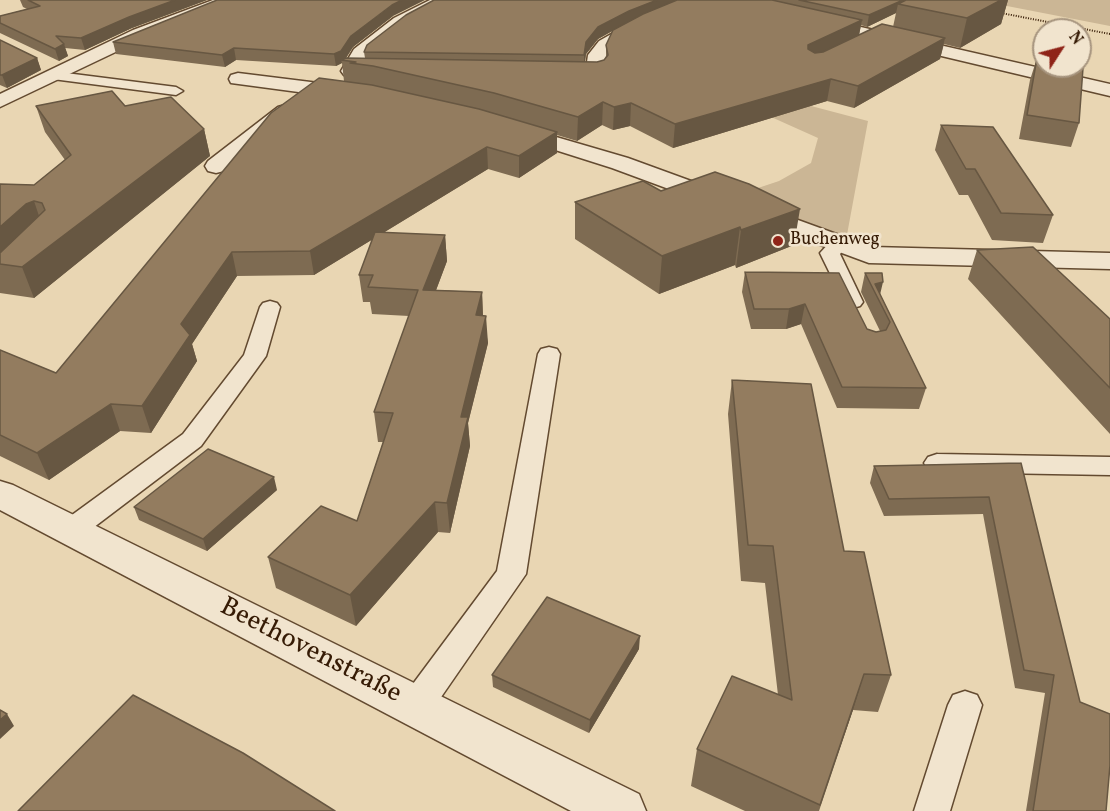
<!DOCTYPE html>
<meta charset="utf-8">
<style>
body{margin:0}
#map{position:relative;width:1110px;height:811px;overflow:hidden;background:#e9d6b3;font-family:Vollkorn,serif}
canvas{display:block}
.north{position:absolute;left:1032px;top:18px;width:60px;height:60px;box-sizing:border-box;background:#f1e4ce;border:2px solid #a6947e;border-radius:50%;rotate:54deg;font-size:16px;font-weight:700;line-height:24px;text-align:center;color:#361b05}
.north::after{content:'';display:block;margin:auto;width:21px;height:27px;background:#8f2418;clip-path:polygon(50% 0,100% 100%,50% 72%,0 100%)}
</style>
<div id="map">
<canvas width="1110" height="811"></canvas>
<div class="north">N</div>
</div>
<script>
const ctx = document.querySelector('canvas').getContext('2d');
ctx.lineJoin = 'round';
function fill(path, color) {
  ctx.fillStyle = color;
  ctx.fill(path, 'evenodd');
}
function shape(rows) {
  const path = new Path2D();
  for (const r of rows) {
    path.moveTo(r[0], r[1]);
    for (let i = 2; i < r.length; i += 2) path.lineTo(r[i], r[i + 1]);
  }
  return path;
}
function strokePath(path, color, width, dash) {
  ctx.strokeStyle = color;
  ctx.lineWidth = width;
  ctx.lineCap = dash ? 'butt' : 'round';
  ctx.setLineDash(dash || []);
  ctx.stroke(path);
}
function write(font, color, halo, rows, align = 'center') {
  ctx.font = font + ' Vollkorn,serif';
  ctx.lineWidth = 5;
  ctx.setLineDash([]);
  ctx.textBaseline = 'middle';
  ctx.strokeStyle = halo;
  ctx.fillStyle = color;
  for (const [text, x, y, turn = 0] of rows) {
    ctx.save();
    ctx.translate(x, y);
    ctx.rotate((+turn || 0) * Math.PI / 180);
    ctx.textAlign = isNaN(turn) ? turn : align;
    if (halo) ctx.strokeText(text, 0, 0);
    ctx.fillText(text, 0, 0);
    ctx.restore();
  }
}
fill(shape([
 [976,0,1110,0,1110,26],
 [777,97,868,121,846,240,730,193,752,190,779,181,811,163,818,138,760,112]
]), '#cbb695');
const lane = shape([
 [50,71,176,87,183,91,176,95,45,78,43,75,50,71],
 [838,239,845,241,847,245,840,254,863,302,860,306,853,308,846,306,820,253,831,241,838,239],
 [270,301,277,303,280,307,266,356,201,446,81,537,71,540,61,537,57,530,61,523,183,434,244,355,260,307,263,303,270,301],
 [549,347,557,349,560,354,526,574,428,716,416,720,404,716,399,706,404,696,497,571,538,354,541,349,549,347],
 [937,454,1110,457,1110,475,937,472,928,469,924,463,928,457,937,454],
 [965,691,977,695,982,705,950,811,914,811,948,705,953,695,965,691]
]);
const street = shape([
 [213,0,235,0,232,3,145,38,0,107,0,94,133,30,213,0],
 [430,0,450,0,406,24,388,38,367,56,356,75,344,75,341,71,354,49,394,18,430,0],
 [690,0,712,0,709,3,641,32,611,49,606,56,603,65,605,75,603,79,565,81,558,79,556,75,558,71,565,69,586,69,588,55,599,41,629,24,690,0],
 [817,17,1110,84,1110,96,811,25,809,22,811,19,817,17],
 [238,73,351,87,358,89,361,93,358,97,351,99,231,83,229,79,231,75,238,73],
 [285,105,292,107,295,111,292,115,224,171,216,173,208,171,205,166,208,161,278,107,285,105],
 [515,125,628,158,872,247,1110,253,1110,269,869,263,612,168,508,135,504,131,508,127,515,125],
 [0,481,13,485,639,794,646,811,571,811,0,510,0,481]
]);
strokePath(lane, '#634a30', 3);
strokePath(street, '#634a30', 3);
strokePath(shape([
 [1001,13,1110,34]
]), '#361b05', 2, [1, 1.5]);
fill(lane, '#f1e4ce');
fill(street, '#f1e4ce');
fill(shape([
 [20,0,207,0,132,28,85,50,65,48,68,56,59,61,0,33,0,16,27,9,23,7],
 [434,0,1008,0,1001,24,960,48,944,44,940,59,854,108,827,101,673,148,630,126,613,130,602,125,577,141,557,135,557,153,519,178,488,169,383,233,445,235,447,261,436,290,482,292,483,315,488,343,468,423,470,446,450,533,438,532,356,626,276,588,268,557,357,521,383,442,378,442,374,412,409,316,372,314,370,302,363,302,359,275,373,239,314,275,237,276,192,344,197,361,151,433,120,431,49,480,0,456,0,350,56,373,344,81,342,63,336,66,236,60,225,67,116,54,113,42,393,16,353,47,346,58,365,58,364,52],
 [896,13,893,27,859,35,861,25,867,27],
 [632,20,606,45,606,58,604,60,597,62,585,62,586,54,598,39],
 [0,40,37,58,41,70,7,88,0,85],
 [1037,58,1079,123,1071,147,1019,139,1030,80],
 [36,106,125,106,204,129,210,156,34,298,0,293,0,184,34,185,65,160,45,132],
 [941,125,1053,215,1043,243,992,240,968,195,959,195,935,150],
 [661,191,794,245,736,268,735,265,659,294,575,239,575,202],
 [977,250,1110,319,1110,434,968,279],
 [745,272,867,329,876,332,880,331,861,292,865,273,880,294,926,388,919,409,837,408,801,324,786,329,751,329,742,292],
 [732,380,844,551,891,675,878,712,853,710,819,811,745,811,691,786,697,749,778,695,765,583,741,581,728,414],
 [1021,463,1106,811,1026,811,1045,693,1015,688,983,514,884,516,870,483,874,466],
 [277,490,207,551,139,520,134,507],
 [639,649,589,733,493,687,492,675]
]), '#7e6b52');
fill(shape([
 [175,0,207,0,132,28,85,50,81,38,129,17],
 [402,0,425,0,393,16,353,47,344,61,341,60,342,63,336,66,334,54,351,36,392,5],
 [657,0,684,0,628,22,598,39,586,54,584,67,584,55,586,42,598,27,629,11],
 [903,0,914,0,898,4,896,13,867,27,869,15],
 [1001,0,1008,0,1001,24,960,48,967,18],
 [862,20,858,40,805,66,808,45],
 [945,38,940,59,854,108,858,86],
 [64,44,68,56,59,61,55,49],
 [234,48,236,60,225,67,222,55],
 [37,58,41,70,7,88,2,75],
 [831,79,827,101,673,148,675,124],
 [603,102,602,125,577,141,578,117],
 [631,103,630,126,613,130,614,107],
 [204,129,210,156,34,298,22,267],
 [557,132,557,153,519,178,519,156],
 [487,147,488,169,314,275,310,251],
 [34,201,44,231,0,264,0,227,26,204],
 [800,209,794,245,736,268,741,230],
 [740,227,735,265,659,294,662,256],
 [445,235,447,261,426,317,423,290],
 [232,252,237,276,192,344,197,361,151,433,142,406,181,324],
 [883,282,879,299,875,284],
 [482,292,483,319,476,315],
 [805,304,801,324,786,329,789,309],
 [486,316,488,343,468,423,470,446,450,533,447,503,461,417],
 [111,404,120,431,49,480,37,453],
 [274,477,277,490,207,551,203,539],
 [435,502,438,532,356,626,350,595],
 [640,636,639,649,589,733,590,720],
 [864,674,853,710,818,811],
 [7,714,14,726,0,739,0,720]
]), '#675742');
const building = shape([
 [28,0,175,0,129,17,81,38,56,36,64,44,55,49,0,23,0,16,40,6,28,0],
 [217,0,402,0,392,5,351,36,341,51,334,54,234,48,222,55,113,42,217,0],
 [434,0,657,0,629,11,598,27,586,42,584,55,364,52,367,45,406,15,434,0],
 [677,0,772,0,862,20,808,45,808,49,815,53,823,52,882,24,945,38,858,86,831,79,675,124,631,103,614,107,603,102,578,117,494,93,373,66,350,63,356,62,341,60,346,58,597,62,604,60,608,55,606,45,613,30,643,14,677,0],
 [799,0,903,0,869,15,799,0],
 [906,0,1001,0,967,18,898,4,906,0],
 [0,40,37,58,2,75,0,75,0,40],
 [1037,58,1044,59,1044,66,1075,66,1083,68,1079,123,1027,115,1037,58],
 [319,78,372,85,479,109,557,132,519,156,487,147,310,251,232,252,181,324,190,335,142,406,111,404,37,453,0,435,0,350,56,373,271,113,319,78],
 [112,91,125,106,171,97,204,129,22,267,0,264,0,253,45,210,42,203,34,201,26,204,0,227,0,184,34,185,71,155,36,106,112,91],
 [941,125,993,127,1053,215,1001,213,975,169,966,169,941,125],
 [715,172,749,184,800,209,741,230,740,227,662,256,575,202,643,181,661,191,715,172],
 [375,232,445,235,423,290,482,292,476,315,486,316,461,417,468,417,447,503,435,502,350,595,268,557,321,506,357,521,393,413,374,412,418,290,368,287,373,275,359,275,375,232],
 [1033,247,1110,319,1110,388,977,250,1033,247],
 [745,272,839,273,867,329,876,332,886,330,890,322,865,273,882,273,883,282,875,284,926,388,842,387,805,304,789,309,754,309,745,272],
 [732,380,811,384,844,551,864,552,891,675,864,674,820,805,697,749,732,676,792,700,773,546,748,545,732,380],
 [208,449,274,477,203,539,134,507,208,449],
 [1021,463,1080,702,1110,714,1110,765,1106,811,1033,811,1054,675,1024,670,989,497,889,499,874,466,1021,463],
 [547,597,640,636,590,720,492,675,547,597],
 [133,695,243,753,335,811,18,811,133,695],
 [0,710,7,714,0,720,0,710]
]);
fill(building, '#937c5f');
strokePath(building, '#675742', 1.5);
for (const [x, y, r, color] of [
 [778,241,6,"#8f2418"]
]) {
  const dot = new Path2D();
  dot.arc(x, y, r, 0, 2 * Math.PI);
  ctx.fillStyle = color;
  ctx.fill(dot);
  strokePath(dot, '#f1e4ce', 2);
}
write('18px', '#361b05', '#f1e4ce', [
 ["Buchenweg",790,241]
], 'left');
write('27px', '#361b05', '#f1e4ce', [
 ["Beethovenstraße",310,652,27]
]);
</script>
